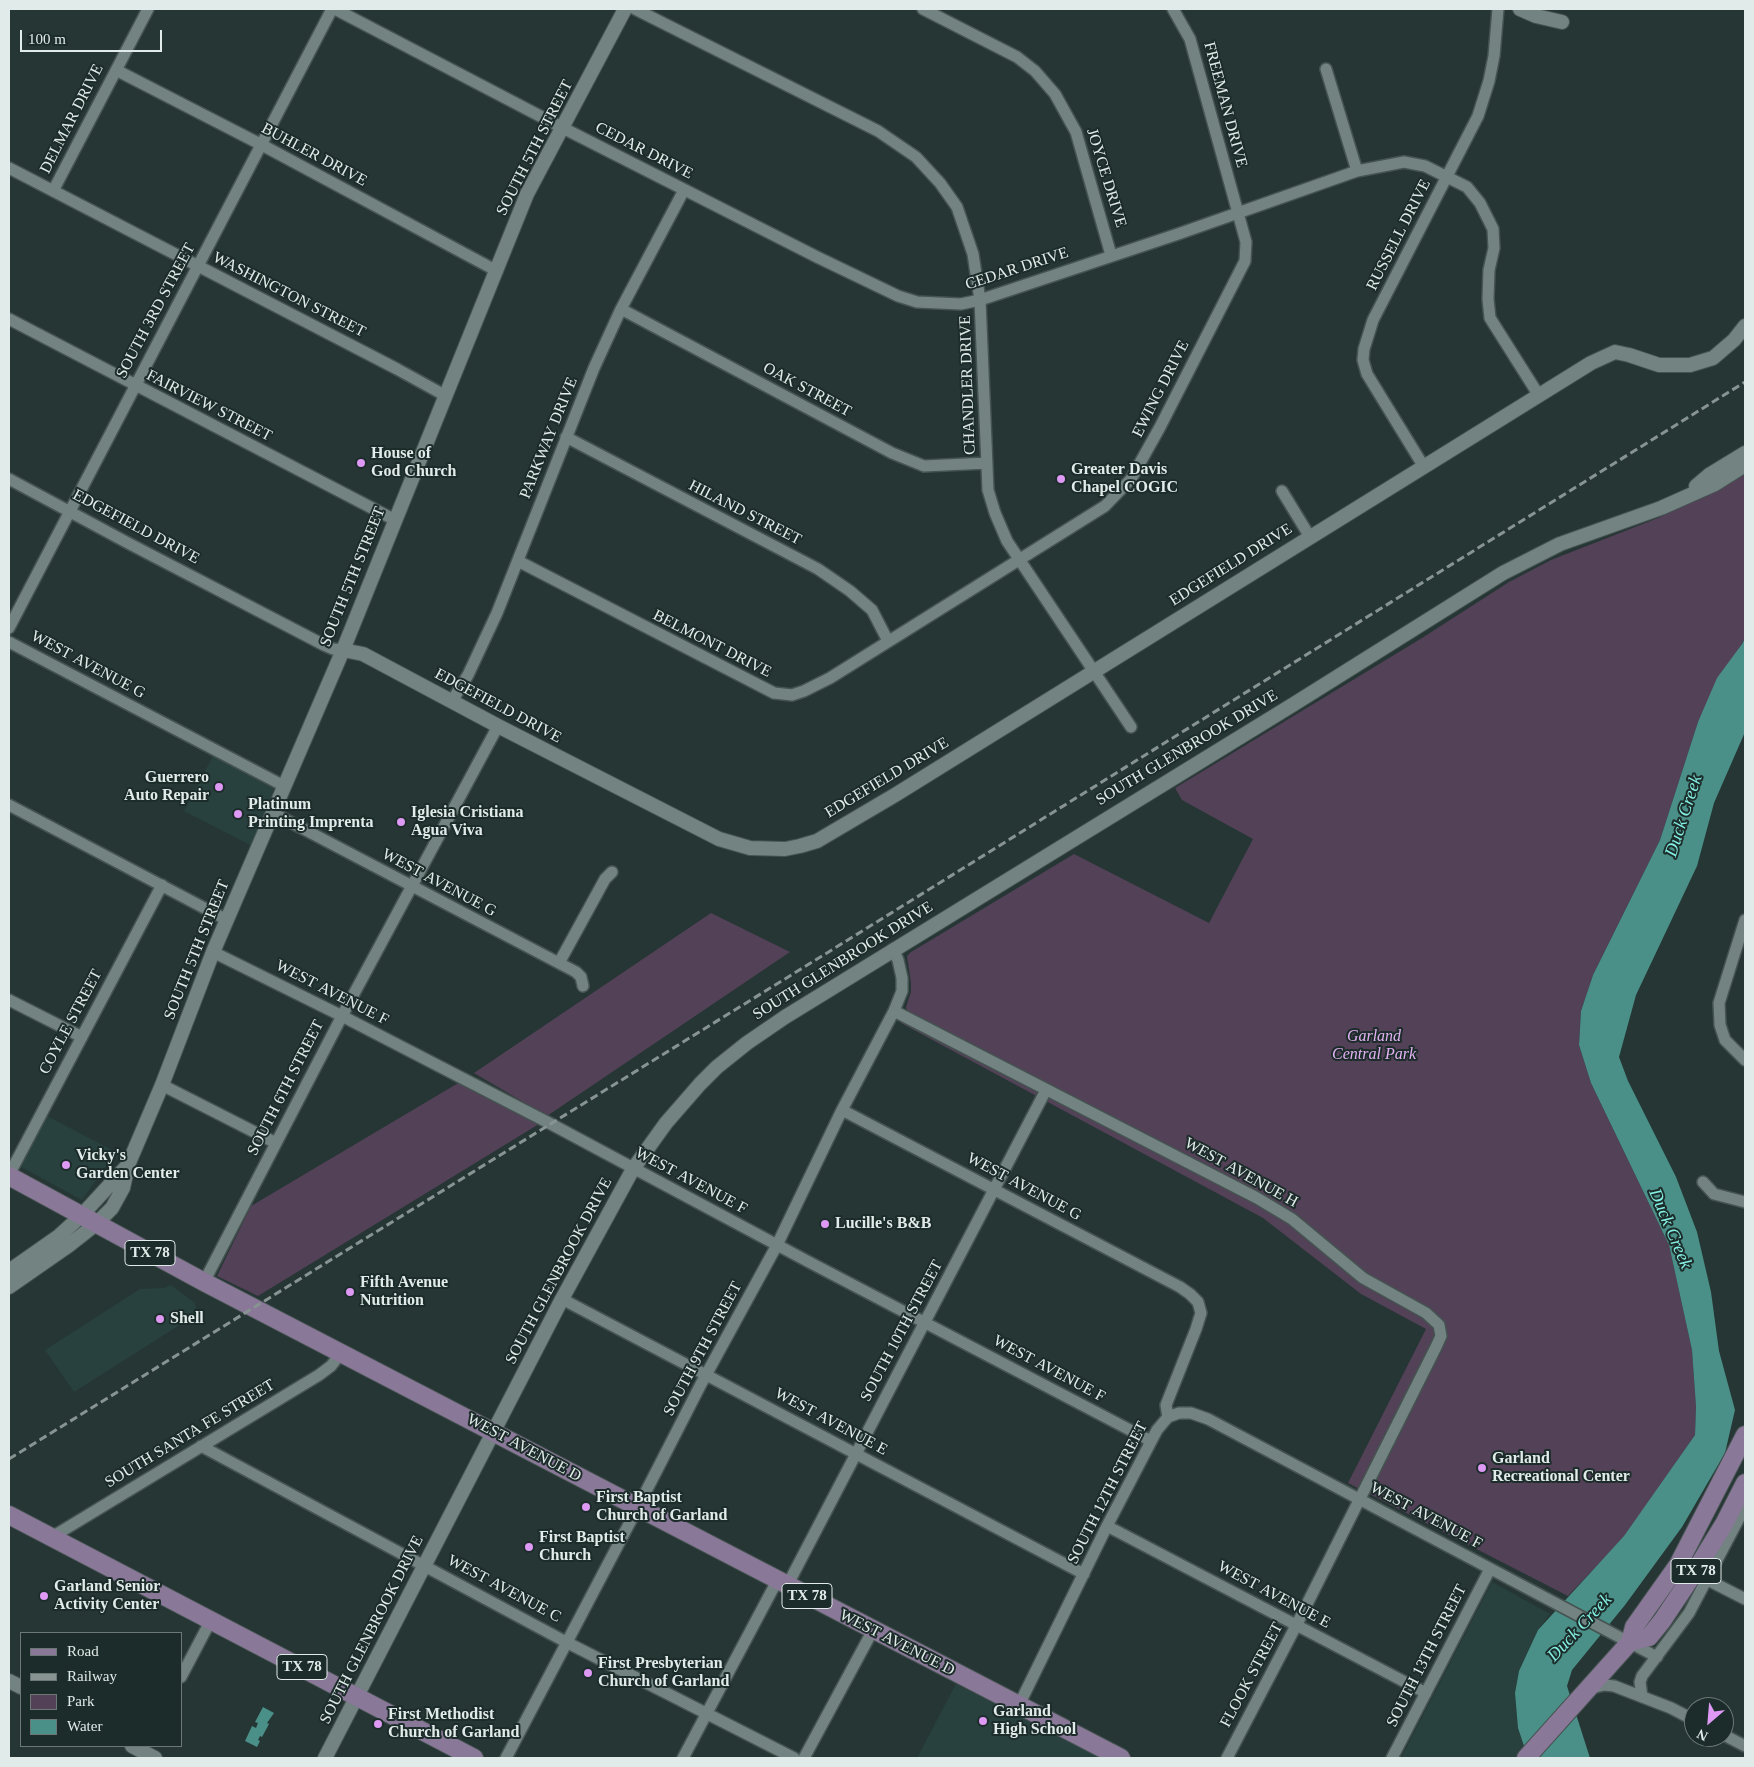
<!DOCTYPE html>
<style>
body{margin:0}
#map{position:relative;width:1754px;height:1767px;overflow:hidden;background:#263634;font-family:"Times New Roman",serif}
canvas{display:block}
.frame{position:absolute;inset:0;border:10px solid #e1ebe9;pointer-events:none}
.legend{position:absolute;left:20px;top:1632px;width:162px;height:115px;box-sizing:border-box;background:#1c2c2a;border:1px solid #6b7876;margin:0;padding:6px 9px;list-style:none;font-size:15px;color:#e1ebe9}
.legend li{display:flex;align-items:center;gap:10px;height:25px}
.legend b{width:25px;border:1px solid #6b7876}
.north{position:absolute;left:1684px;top:1697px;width:50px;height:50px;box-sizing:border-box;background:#1c2c2a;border:1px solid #6b7876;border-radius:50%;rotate:207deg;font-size:14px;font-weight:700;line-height:20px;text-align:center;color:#e1ebe9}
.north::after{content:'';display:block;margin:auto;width:18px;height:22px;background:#dd99f3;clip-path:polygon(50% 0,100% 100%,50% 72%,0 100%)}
.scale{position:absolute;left:20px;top:30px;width:142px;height:22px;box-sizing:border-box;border:2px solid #e1ebe9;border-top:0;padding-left:6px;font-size:15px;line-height:18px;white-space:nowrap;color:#e1ebe9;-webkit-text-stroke:4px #1c2c2a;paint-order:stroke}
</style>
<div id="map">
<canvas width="1754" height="1767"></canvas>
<div class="frame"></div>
<ul class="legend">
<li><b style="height:6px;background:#8a7898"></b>Road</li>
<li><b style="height:6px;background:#879492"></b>Railway</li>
<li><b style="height:14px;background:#524157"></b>Park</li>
<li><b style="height:14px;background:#4a9088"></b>Water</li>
</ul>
<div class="north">N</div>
<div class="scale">100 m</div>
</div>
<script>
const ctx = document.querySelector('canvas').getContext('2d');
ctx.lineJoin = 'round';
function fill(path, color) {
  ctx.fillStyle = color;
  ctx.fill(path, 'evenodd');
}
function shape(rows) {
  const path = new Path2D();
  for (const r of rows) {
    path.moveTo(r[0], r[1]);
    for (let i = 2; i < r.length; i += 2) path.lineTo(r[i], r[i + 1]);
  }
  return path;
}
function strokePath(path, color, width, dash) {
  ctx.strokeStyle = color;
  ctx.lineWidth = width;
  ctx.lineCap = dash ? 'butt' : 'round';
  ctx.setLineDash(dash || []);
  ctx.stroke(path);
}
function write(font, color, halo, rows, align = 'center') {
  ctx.font = font + ' "Times New Roman",serif';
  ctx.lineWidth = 4;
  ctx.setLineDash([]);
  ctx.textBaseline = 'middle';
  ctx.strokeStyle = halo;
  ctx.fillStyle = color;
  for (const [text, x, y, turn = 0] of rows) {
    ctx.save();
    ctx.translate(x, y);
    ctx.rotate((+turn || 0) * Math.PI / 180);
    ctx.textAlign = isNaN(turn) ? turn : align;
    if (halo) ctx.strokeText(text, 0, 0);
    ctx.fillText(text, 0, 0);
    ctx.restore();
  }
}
fill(shape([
 [213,756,274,789,252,846,184,811],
 [47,1116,116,1152,82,1200,21,1167],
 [171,1285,195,1303,197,1314,74,1392,45,1350,140,1289,163,1288],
 [1492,1582,1550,1614,1538,1630,1519,1671,1515,1693,1518,1728,1528,1758,1401,1758],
 [956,1684,1101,1758,917,1758]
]), '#28413e');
fill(shape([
 [1745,474,1745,638,1698,722,1660,840,1593,975,1581,1011,1579,1045,1591,1083,1669,1245,1692,1350,1696,1407,1695,1435,1624,1537,1568,1596,1348,1483,1426,1329,1361,1294,1263,1218,901,1023,907,1010,906,1007,911,992,911,983,907,956,911,952,1074,854,1209,923,1253,839,1182,800,1175,788,1422,638,1509,582,1551,560,1658,518],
 [711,913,790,952,547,1116,474,1073],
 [460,1082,539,1124,258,1296,217,1276,251,1206]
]), '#524157');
fill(shape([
 [1745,638,1745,732,1714,803,1697,866,1636,995,1619,1057,1628,1081,1676,1177,1697,1232,1711,1292,1719,1351,1735,1410,1725,1453,1682,1527,1625,1605,1572,1670,1567,1686,1590,1758,1528,1758,1518,1728,1515,1693,1519,1671,1538,1630,1624,1536,1695,1435,1696,1407,1692,1350,1669,1245,1591,1083,1579,1045,1581,1011,1593,975,1660,840,1698,722,1717,678,1742,644],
 [263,1707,274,1713,267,1723,269,1724,262,1737,260,1736,258,1740,260,1741,257,1747,245,1741,252,1726,256,1728,258,1723,255,1722]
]), '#4a9088');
const minor = shape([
 [335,9,563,128,817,257,898,296,917,302,961,304,980,300,1178,234,1357,171,1404,162,1425,166,1467,187,1480,203,1493,229,1494,248,1489,270,1488,299,1490,318,1538,394],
 [635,9,878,131,916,157,940,183,957,207,973,254,980,300,988,490,995,513,1007,541,1131,727],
 [923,9,1017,57,1035,71,1055,94,1076,132,1111,255],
 [1326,69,1357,171],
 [116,70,262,145,497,271],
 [9,168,397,369,446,396],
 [53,191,148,9],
 [621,309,892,453,924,466,987,463],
 [9,319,395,520],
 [566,437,818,569,850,591,872,610,888,641],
 [1424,467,1367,374,1363,360,1364,349,1373,320,1478,116,1489,81,1494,56,1498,9],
 [9,479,128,543,324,645,333,649,343,650],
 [1282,491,1310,537],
 [518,561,774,693,792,695,804,691,830,678,1105,506,1131,479,1160,427,1245,261,1246,242,1190,39,1173,9],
 [9,628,332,9],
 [9,642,284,786],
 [452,701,468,675,497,613,594,368,621,309,684,190],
 [9,805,227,920],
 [273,813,576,972,581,977,583,986],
 [1745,920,1719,1003,1720,1025,1725,1040,1745,1060],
 [213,952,342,1016,551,1124,809,1262,1151,1441],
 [559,963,605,879,612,872],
 [9,1000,82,1037],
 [894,1011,1257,1198,1292,1219,1363,1278,1426,1313,1439,1325,1441,1336,1436,1347,1299,1620,1227,1758],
 [162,1085,276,1143],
 [842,1110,1180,1287,1190,1294,1198,1302,1201,1313,1196,1329,1166,1405,1168,1417,1157,1430,1107,1526,1019,1705],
 [9,1175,162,885],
 [1703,1182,1714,1194,1745,1202],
 [204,1282,342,1016,498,726],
 [562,1299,1084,1574],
 [1168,1417,1179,1413,1191,1413,1208,1419,1657,1657],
 [201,1446,566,1642,794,1758],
 [1107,1526,1426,1693],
 [52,1537,319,1375,331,1366,341,1353],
 [1702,1577,1745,1599],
 [787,1586,1046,1090],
 [181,1677,211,1620],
 [1588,1689,1604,1685,1614,1686,1671,1708,1694,1720],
 [1642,1697,1640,1682,1642,1676,1689,1613,1745,1507],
 [1724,1735,1745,1746],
 [506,1758,638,1507,700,1386,777,1245,842,1110,894,1011,902,991,902,978,898,960,893,949],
 [683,1758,777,1581],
 [804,1758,873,1630],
 [1392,1758,1490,1569]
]);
const tertiary = shape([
 [1520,9,1536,16,1562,22],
 [1696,486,1709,475,1745,453],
 [343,650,363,654,498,726,719,839,750,848,785,849,800,846,817,841,895,795,1591,363,1615,352,1629,355,1659,365,1690,365,1713,358,1734,340,1745,326],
 [9,1271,59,1236,81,1216,128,1165],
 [9,1287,68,1246,96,1224,112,1208,123,1188,128,1165,162,1085,213,952,343,650,527,194,625,9],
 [9,1681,21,1687],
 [132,1746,155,1758],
 [325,1758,562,1299,633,1169,666,1123,700,1084,717,1067,747,1043,785,1017,1294,704,1503,573,1560,544,1661,508,1715,484,1745,465]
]);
const primary = shape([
 [9,1176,204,1282,1121,1758],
 [9,1515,474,1758],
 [1630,1642,1649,1637,1662,1621,1694,1573,1724,1524,1745,1483],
 [1526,1758,1630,1642,1634,1627,1678,1565,1745,1435]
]);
strokePath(minor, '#455351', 14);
strokePath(tertiary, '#455351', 16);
strokePath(primary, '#455351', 20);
strokePath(minor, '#728381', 11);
strokePath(tertiary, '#728381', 14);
strokePath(primary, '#8a7898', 18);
strokePath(shape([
 [9,1459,822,956,1745,382]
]), '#879492', 3, [8, 4]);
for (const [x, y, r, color] of [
 [361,463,5,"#dd99f3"],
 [1061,479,5,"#dd99f3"],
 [219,787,5,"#dd99f3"],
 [238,814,5,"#dd99f3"],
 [401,822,5,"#dd99f3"],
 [66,1165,5,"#dd99f3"],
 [825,1224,5,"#dd99f3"],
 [350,1292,5,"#dd99f3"],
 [160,1319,5,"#dd99f3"],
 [1482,1468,5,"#dd99f3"],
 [586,1507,5,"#dd99f3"],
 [529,1547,5,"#dd99f3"],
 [44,1596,5,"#dd99f3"],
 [588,1673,5,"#dd99f3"],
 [983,1721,5,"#dd99f3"],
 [378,1724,5,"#dd99f3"]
]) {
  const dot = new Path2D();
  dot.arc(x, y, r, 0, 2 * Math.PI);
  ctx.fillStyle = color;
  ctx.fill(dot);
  strokePath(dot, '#1c2c2a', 2);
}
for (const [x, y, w] of [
 [150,1253,50],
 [1696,1571,50],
 [807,1596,50],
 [302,1667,50]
]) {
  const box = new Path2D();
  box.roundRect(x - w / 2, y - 12.5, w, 25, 4);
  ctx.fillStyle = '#1c2c2a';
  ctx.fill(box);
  strokePath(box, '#e1ebe9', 1);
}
write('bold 15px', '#e1ebe9', null, [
 ["TX 78",150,1253],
 ["TX 78",1696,1571],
 ["TX 78",807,1596],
 ["TX 78",302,1667]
]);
write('16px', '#e1ebe9', '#1c2c2a', [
 ["FREEMAN DRIVE",1225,105,75],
 ["DELMAR DRIVE",72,119,-63],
 ["SOUTH 5TH STREET",535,148,-63],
 ["CEDAR DRIVE",644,151,27],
 ["BUHLER DRIVE",314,155,28],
 ["JOYCE DRIVE",1106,178,73],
 ["RUSSELL DRIVE",1399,235,-63],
 ["CEDAR DRIVE",1017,269,-18],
 ["WASHINGTON STREET",289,295,27],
 ["SOUTH 3RD STREET",156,311,-62],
 ["CHANDLER DRIVE",968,385,-92],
 ["EWING DRIVE",1161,389,-63],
 ["OAK STREET",807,390,28],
 ["FAIRVIEW STREET",209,406,27],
 ["PARKWAY DRIVE",549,438,-68],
 ["HILAND STREET",745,513,27],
 ["EDGEFIELD DRIVE",136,527,28],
 ["EDGEFIELD DRIVE",1231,565,-32],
 ["SOUTH 5TH STREET",353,577,-68],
 ["BELMONT DRIVE",712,644,27],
 ["WEST AVENUE G",88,665,28],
 ["EDGEFIELD DRIVE",498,706,28],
 ["SOUTH GLENBROOK DRIVE",1187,748,-31],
 ["EDGEFIELD DRIVE",887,778,-31],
 ["WEST AVENUE G",439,883,28],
 ["SOUTH 5TH STREET",197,950,-68],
 ["SOUTH GLENBROOK DRIVE",843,961,-32],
 ["WEST AVENUE F",332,993,27],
 ["COYLE STREET",71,1022,-62],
 ["SOUTH 6TH STREET",286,1088,-63],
 ["WEST AVENUE H",1241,1173,29],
 ["WEST AVENUE F",691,1181,28],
 ["WEST AVENUE G",1024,1187,28],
 ["SOUTH GLENBROOK DRIVE",559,1271,-62],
 ["SOUTH 10TH STREET",902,1331,-62],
 ["SOUTH 9TH STREET",703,1349,-62],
 ["WEST AVENUE F",1049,1369,28],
 ["WEST AVENUE E",831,1422,28],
 ["SOUTH SANTA FE STREET",190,1434,-31],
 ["WEST AVENUE D",524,1448,28],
 ["SOUTH 12TH STREET",1108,1493,-63],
 ["WEST AVENUE F",1426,1516,28],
 ["WEST AVENUE C",504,1589,28],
 ["WEST AVENUE E",1274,1595,28],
 ["SOUTH GLENBROOK DRIVE",372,1630,-63],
 ["WEST AVENUE D",897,1643,27],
 ["SOUTH 13TH STREET",1427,1656,-63],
 ["FLOOK STREET",1252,1675,-62]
]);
write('bold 16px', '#e1ebe9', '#1c2c2a', [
 ["House of",371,454],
 ["God Church",371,472],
 ["Greater Davis",1071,470],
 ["Chapel COGIC",1071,488],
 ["Guerrero",209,778,"right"],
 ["Auto Repair",209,796,"right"],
 ["Platinum",248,805],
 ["Printing Imprenta",248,823],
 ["Iglesia Cristiana",411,813],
 ["Agua Viva",411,831],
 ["Vicky's",76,1156],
 ["Garden Center",76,1174],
 ["Lucille's B&B",835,1224],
 ["Fifth Avenue",360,1283],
 ["Nutrition",360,1301],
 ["Shell",170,1319],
 ["Garland",1492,1459],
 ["Recreational Center",1492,1477],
 ["First Baptist",596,1498],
 ["Church of Garland",596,1516],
 ["First Baptist",539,1538],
 ["Church",539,1556],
 ["Garland Senior",54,1587],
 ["Activity Center",54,1605],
 ["First Presbyterian",598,1664],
 ["Church of Garland",598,1682],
 ["Garland",993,1712],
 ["High School",993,1730],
 ["First Methodist",388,1715],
 ["Church of Garland",388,1733]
], 'left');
write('italic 16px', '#e3b2f2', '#1c2c2a', [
 ["Garland",1374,1037],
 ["Central Park",1374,1055]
]);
write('italic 18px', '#84f0e4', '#1c2c2a', [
 ["Duck Creek",1684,816,-72],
 ["Duck Creek",1670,1229,67],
 ["Duck Creek",1580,1628,-47]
]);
</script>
